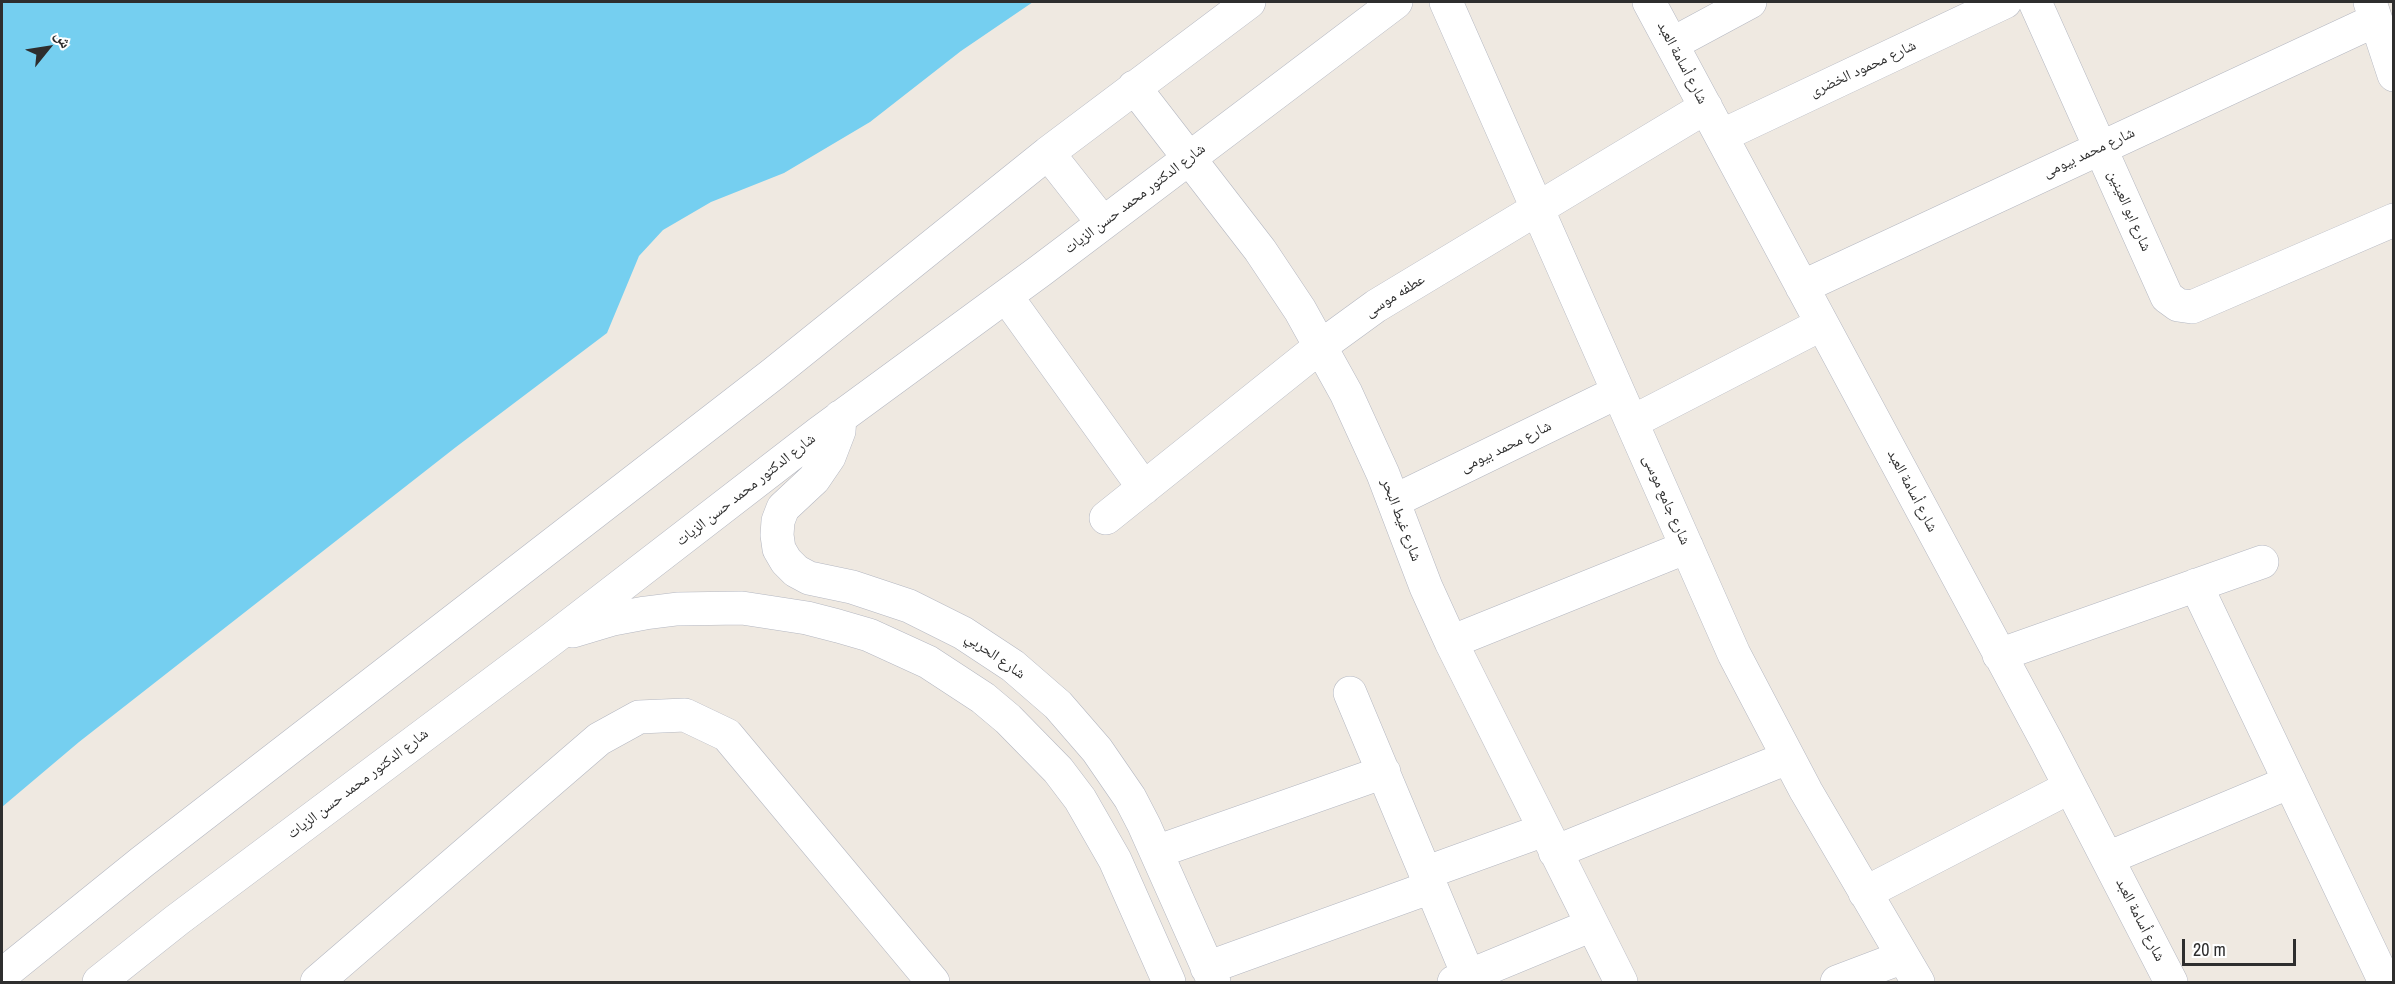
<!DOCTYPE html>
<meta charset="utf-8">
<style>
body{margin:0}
#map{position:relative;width:2395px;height:984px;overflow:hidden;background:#efe9e1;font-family:"Archivo Narrow","Noto Naskh Arabic",sans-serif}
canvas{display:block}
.frame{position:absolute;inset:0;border:3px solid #2e2e2e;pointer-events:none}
.north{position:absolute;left:18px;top:18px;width:60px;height:60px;-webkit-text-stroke:4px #fff;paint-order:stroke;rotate:60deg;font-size:16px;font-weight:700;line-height:24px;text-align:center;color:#2e2e2e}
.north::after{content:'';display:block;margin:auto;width:21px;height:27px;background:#2e2e2e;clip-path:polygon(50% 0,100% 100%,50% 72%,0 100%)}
.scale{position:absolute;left:2182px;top:939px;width:114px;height:27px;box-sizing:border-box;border:3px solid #2e2e2e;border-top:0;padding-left:8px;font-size:18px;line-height:21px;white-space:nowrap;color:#2e2e2e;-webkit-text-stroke:4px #fff;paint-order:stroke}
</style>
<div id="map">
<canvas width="2395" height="984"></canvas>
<div class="frame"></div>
<div class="north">ش</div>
<div class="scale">20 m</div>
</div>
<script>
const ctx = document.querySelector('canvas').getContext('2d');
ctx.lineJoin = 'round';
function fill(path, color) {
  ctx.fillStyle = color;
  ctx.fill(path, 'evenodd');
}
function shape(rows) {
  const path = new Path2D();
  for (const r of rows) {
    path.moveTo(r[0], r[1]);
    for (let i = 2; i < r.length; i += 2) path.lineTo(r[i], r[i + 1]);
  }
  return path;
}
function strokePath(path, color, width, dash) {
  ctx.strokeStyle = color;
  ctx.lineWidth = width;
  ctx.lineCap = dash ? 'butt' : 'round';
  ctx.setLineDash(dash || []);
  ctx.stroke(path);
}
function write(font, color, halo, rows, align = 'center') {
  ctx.font = font + ' "Archivo Narrow","Noto Naskh Arabic",sans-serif';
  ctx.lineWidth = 4.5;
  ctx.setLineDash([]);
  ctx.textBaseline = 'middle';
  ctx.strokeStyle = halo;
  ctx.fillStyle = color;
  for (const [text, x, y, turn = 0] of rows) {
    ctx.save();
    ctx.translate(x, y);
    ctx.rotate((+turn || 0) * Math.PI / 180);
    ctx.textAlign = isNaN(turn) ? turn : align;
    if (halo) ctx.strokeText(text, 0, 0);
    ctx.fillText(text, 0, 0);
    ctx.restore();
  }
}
fill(shape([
 [2,2,1033,2,961,51,870,122,784,173,711,202,663,230,639,256,607,333,456,447,79,742,2,807]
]), '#75cff0');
const minor = shape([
 [1446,2,1734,654,1806,791,1918,982],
 [1649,2,2047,742,2171,982],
 [2035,2,2167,297,2178,305,2192,307,2394,220],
 [2370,2,2394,75],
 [1672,44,1750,2],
 [1134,87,1260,250,1300,310,1346,393,1383,474,1426,587,1451,642,1621,982],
 [1721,136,2005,2],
 [1048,153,1103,223],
 [1802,287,2376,20],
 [1006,296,1144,488],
 [840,417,839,431,829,457,814,479,783,508,778,521,777,535,779,549,786,561,796,571,809,578,852,587,909,606,963,633,1013,666,1058,705,1097,750,1130,798,1144,825,1214,982],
 [1632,422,1822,324],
 [1394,501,1618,392],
 [1106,518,1321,346,1376,306,1706,107],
 [2196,585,2385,982],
 [573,631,613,619,645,613,677,609,742,608,807,618,838,626,869,635,928,662,983,698,1008,719,1058,770,1080,799,1115,860,1169,982],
 [1451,642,1687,547],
 [1999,655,2262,562],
 [1350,693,1471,982],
 [1156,852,1384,772],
 [1555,852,1787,758],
 [2108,858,2290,782],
 [1425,873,1544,830],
 [1865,893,2070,787],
 [1207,968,1431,887],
 [2,975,142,862,773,374,1048,153,1249,2],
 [99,982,177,920,552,639,819,433,1040,271,1396,2],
 [317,982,599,739,639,717,685,715,727,735,933,982],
 [1454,982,1592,925],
 [1837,982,1903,957]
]);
strokePath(minor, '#b4b7c1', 34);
strokePath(minor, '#fff', 33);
write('15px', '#2e2e2e', '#fff', [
 ["شارع أسامة العبد",1682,63,62],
 ["شارع محمود الخضرى",1863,69,-25],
 ["شارع محمد بيومى",2089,153,-25],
 ["شارع الدكتور محمد حسن الزيات",1135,199,-37],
 ["شارع ابو العينين",2129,211,66],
 ["عطفه موسى",1395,296,-32],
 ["شارع محمد بيومى",1506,447,-26],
 ["شارع الدكتور محمد حسن الزيات",746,490,-38],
 ["شارع أسامة العبد",1912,491,62],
 ["شارع جامع موسى",1666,500,66],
 ["شارع غيط البحر",1401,520,69],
 ["شارع الحربي",995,656,35],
 ["شارع الدكتور محمد حسن الزيات",358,784,-37],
 ["شارع أسامة العبد",2140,920,63]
]);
</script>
